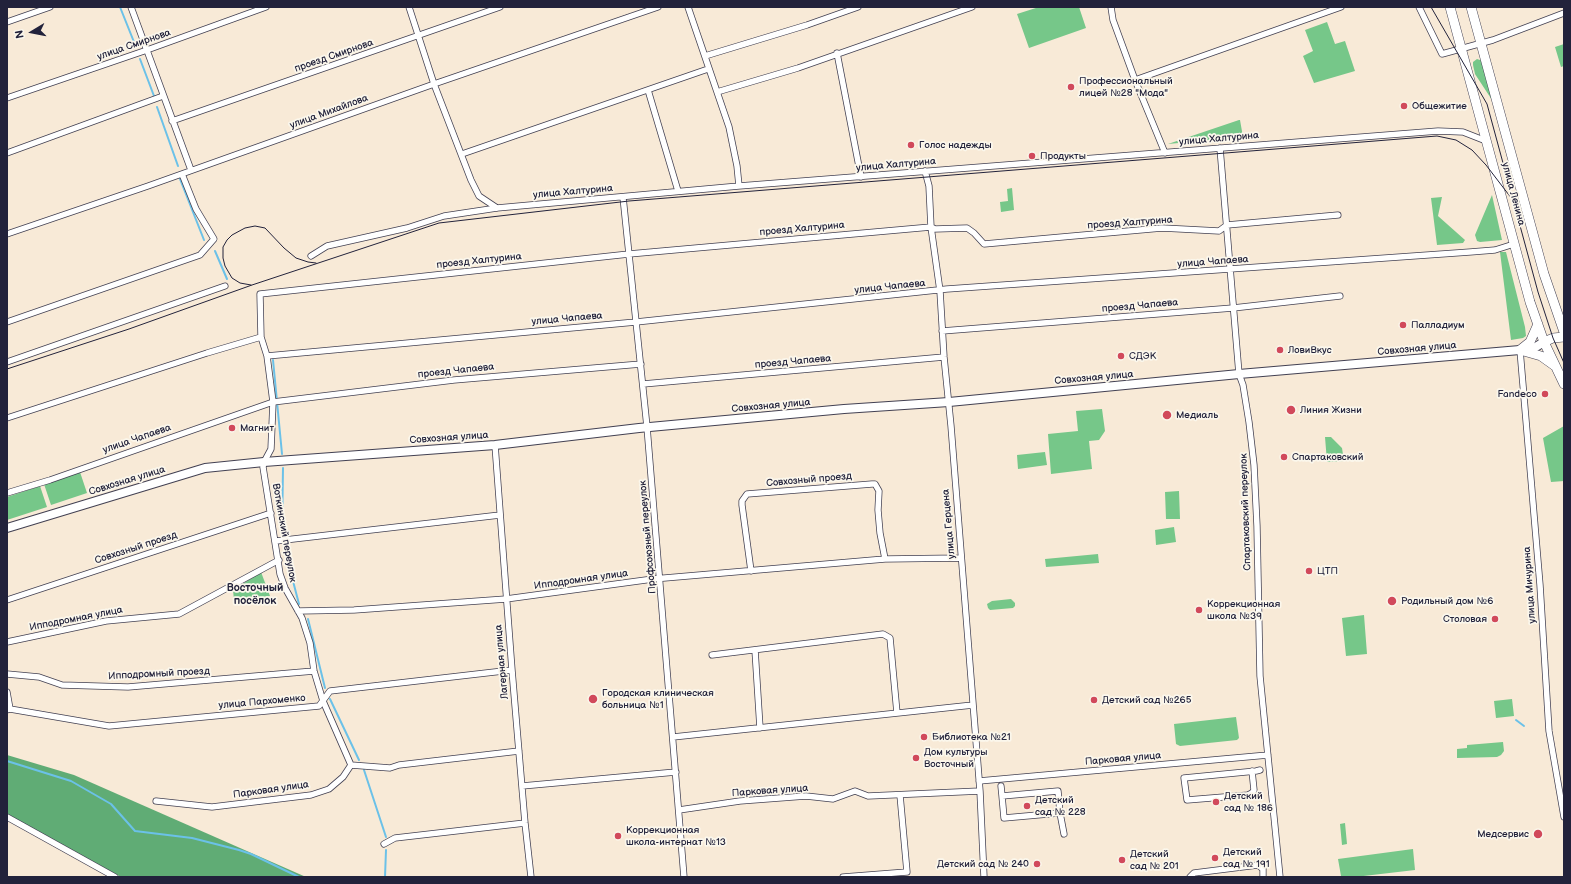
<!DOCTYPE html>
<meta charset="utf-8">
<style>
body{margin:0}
#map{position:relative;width:1571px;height:884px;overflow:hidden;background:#f8ead7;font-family:"Balsamiq Sans",sans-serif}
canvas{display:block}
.frame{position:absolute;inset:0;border:8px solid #22223b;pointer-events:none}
.north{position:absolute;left:12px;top:12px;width:40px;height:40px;-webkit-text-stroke:3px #fbf7ec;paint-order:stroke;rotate:260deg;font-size:11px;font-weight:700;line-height:16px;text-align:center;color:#22223b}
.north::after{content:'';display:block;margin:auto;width:14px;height:18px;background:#22223b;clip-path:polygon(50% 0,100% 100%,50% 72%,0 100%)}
</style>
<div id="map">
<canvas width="1571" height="884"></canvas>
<div class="frame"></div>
<div class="north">N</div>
</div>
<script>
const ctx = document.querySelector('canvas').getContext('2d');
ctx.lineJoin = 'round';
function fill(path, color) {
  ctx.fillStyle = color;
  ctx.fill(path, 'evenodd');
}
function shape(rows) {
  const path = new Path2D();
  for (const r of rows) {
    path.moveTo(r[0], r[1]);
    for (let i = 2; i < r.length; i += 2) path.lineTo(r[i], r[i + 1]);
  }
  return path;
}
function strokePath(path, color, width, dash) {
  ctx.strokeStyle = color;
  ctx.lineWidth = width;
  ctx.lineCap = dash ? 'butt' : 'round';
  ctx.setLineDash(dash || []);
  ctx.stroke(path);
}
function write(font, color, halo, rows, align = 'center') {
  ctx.font = font + ' "Balsamiq Sans",sans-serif';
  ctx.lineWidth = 3.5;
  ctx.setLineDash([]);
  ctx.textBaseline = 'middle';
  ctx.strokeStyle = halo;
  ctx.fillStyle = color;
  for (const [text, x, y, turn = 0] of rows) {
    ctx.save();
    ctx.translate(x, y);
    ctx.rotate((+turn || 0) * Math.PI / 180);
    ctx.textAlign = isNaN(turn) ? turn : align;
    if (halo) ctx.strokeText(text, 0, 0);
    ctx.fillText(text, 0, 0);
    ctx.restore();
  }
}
fill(shape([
 [1039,7,1079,7,1086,28,1029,48,1017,14],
 [1327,22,1335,44,1345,41,1355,71,1314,83,1303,56,1313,51,1305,30],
 [1564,44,1564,66,1561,67,1555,47],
 [1477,59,1483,61,1492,100,1475,74,1473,65,1473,62],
 [1240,120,1243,137,1168,144,1239,120],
 [1012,188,1014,210,1001,212,1000,202,1008,201,1007,189],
 [1492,195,1502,240,1480,242,1477,241,1475,235],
 [1442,197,1438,216,1465,240,1463,243,1437,245,1431,198],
 [1500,252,1506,252,1525,327,1526,336,1523,338,1511,340],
 [1102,409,1105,431,1099,440,1089,441,1092,469,1051,474,1048,434,1078,431,1076,411],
 [1564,426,1564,481,1551,482,1543,438],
 [1325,437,1331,437,1342,448,1344,461,1327,462],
 [1045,452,1047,465,1018,469,1017,455],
 [80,472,87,493,51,505,44,484],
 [40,486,47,507,7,520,7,497],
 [1179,491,1180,519,1166,519,1165,492],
 [1174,527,1176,542,1156,545,1155,530],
 [1098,554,1099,563,1046,567,1045,559],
 [261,572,270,596,234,600,233,590],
 [1011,599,1015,603,1015,606,1013,608,990,610,988,608,987,604,992,601],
 [1364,615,1367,654,1346,656,1342,618],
 [1512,699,1514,716,1496,718,1494,701],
 [1236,717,1239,738,1237,740,1180,746,1176,744,1174,724],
 [1503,742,1504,751,1501,755,1497,757,1457,758,1457,749,1467,748,1467,745],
 [1345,823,1347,844,1342,845,1340,824],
 [1413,849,1415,870,1355,877,1341,876,1338,859]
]), '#76c789');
fill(shape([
 [7,755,74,775,306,877,121,877,7,814]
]), '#60ac75');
strokePath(shape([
 [120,7,136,47],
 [140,59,154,96],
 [157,107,178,166],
 [180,179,204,240],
 [215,251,227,279],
 [273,360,282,454],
 [282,534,283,468],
 [283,543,299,604],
 [308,619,325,688],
 [330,699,359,760],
 [1516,720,1524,726],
 [7,761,71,781,111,804,135,831,192,838,239,850,251,854,299,877],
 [364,770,386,837],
 [385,877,386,850]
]), '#6bc1e8', 2);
const street = shape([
 [131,7,191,170],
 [409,7,434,84,471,180,479,196,497,208],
 [688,7,729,127,737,166,739,186],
 [1111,7,1113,20,1135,80,1165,153],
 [1419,7,1442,54,1493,40,1564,13],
 [7,22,50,7],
 [837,53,861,177],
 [705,56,807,25,858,7],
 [1135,80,1341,7],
 [648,90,678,191],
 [717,92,798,68,972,7],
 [7,98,147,50,266,7],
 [172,121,500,7],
 [1220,148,1239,374,1243,385,1249,422,1254,465,1257,526,1260,676,1280,877],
 [7,153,163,96],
 [462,154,708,69],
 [925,171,929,186,931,227,940,291,944,357,951,426,980,791,984,877],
 [623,197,647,427,684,877],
 [7,234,148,186,434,84,658,7],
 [311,256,327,246,407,228,444,216,497,208,739,186,1438,131,1463,132,1486,141],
 [7,322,200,255,214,239,196,209,182,174],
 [942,331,1233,308,1340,296],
 [1520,350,1540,585,1549,731,1564,817],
 [267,356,636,322,947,289,1470,252,1495,250,1514,244],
 [7,362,225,286],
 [643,384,944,357],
 [7,418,207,353,261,337],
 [495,445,512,670,525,823,531,877],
 [7,493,50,480,273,402,454,380,641,364],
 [276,541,500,515],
 [751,571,742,505,742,501,747,494,872,484,875,484,879,491,878,510,880,533,885,559],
 [7,600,271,513],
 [298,611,354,610,506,599,653,579,885,559,961,558],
 [7,642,106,621,179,614,279,560],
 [755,650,760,728],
 [712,655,883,634,890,638,897,713],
 [7,674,39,677,62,685,128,687,314,671],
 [7,692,10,709],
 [7,710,10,709,109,726,319,706,330,691,512,670],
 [673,737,973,705],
 [351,765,323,701,314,671,310,643,302,618,285,588,280,574,263,467,264,462,271,449,273,402,267,356,261,337,260,294,629,254,931,227,935,229,967,228,974,233,984,244,1162,228,1219,231,1227,225,1338,215],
 [1252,771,1254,790,1252,793,1248,795,1187,800,1184,778,1256,771,1260,770],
 [979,781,1268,755],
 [522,786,676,772],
 [1001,786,1002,796],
 [156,801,212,807,311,795,329,789,343,777,351,765,390,768,399,765,519,751],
 [679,810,740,801,806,796,833,799,855,791,868,796,980,791],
 [1060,813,1058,791,1002,796,1004,818,1060,813,1064,834],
 [7,817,115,877],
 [384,844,395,838,525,823],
 [843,877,907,872,900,795],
 [1190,877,1194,873,1258,865,1263,869,1263,877]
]);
const secondary = shape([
 [7,528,205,468,264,462,495,445,639,428,844,409,949,402,1239,374,1520,350,1534,348,1544,342]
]);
const primary = shape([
 [1450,7,1530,302,1544,342,1564,384],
 [1471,7,1544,274,1564,332],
 [1544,342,1553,338,1564,337],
 [1520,350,1541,356,1555,366],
 [1520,350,1530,342,1538,324]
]);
strokePath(street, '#424052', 7);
strokePath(secondary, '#424052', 10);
strokePath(primary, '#424052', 10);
strokePath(street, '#fff', 5.5);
strokePath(secondary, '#fff', 8);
strokePath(primary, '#fff', 9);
strokePath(shape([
 [1431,7,1487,104,1538,292,1553,338,1564,363],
 [251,285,240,283,232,278,225,266,223,258,223,247,227,240,232,235,245,228,255,226,265,228,284,248,296,258,308,262,316,263],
 [7,369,129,329,252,285,439,223,629,201,1437,136,1456,140,1472,150,1486,165,1512,199,1517,209]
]), '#22223b', 1);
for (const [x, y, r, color] of [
 [1071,87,4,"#d1495b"],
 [1404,106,4,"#d1495b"],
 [911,145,4,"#d1495b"],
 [1032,156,4,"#d1495b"],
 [1403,325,4,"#d1495b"],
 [1280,350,4,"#d1495b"],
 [1121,356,4,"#d1495b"],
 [1545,394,4,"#d1495b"],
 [1291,410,5,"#d1495b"],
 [1167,415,5,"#d1495b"],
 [232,428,4,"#d1495b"],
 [1284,457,4,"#d1495b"],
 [1309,571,4,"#d1495b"],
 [1392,601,5,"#d1495b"],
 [1199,610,4,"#d1495b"],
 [1495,619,4,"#d1495b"],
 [593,699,5,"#d1495b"],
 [1094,700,4,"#d1495b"],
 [924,737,4,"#d1495b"],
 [916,758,4,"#d1495b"],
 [1216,802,4,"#d1495b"],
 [1027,806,4,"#d1495b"],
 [1538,834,5,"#d1495b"],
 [618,836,4,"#d1495b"],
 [1215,858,4,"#d1495b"],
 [1122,860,4,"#d1495b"],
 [1037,864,4,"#d1495b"]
]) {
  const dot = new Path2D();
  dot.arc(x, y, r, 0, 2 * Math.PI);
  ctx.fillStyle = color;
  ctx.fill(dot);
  strokePath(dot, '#fbf7ec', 1.5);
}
write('10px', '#22223b', '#fbf7ec', [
 ["улица Смирнова",134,45,-19],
 ["проезд Смирнова",334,56,-19],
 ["улица Михайлова",329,112,-20],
 ["улица Халтурина",1219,139,-5],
 ["улица Халтурина",896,165,-5],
 ["улица Халтурина",573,192,-5],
 ["улица Ленина",1513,194,75],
 ["проезд Халтурина",1130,223,-4],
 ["проезд Халтурина",802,229,-5],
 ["проезд Халтурина",479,261,-6],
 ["улица Чапаева",1213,262,-4],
 ["улица Чапаева",890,287,-6],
 ["проезд Чапаева",1140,306,-5],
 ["улица Чапаева",567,319,-5],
 ["Совхозная улица",1417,349,-5],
 ["проезд Чапаева",793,362,-5],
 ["проезд Чапаева",456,371,-6],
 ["Совхозная улица",1094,378,-5],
 ["Совхозная улица",771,406,-5],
 ["Совхозная улица",449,438,-4],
 ["улица Чапаева",137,439,-19],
 ["Совхозный проезд",809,480,-5],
 ["Совхозная улица",127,481,-17],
 ["Спартаковский переулок",1246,512,-92],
 ["улица Герцена",949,524,-95],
 ["Воткинский переулок",284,533,80],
 ["Профсоюзный переулок",648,537,-95],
 ["Совхозный проезд",136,548,-18],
 ["Ипподромная улица",581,580,-8],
 ["улица Мичурина",1530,585,-94],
 ["Ипподромная улица",76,619,-11],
 ["Лагерная улица",502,662,-95],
 ["Ипподромный проезд",159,674,-3],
 ["улица Пархоменко",262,702,-5],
 ["Парковая улица",1123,759,-5],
 ["Парковая улица",271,790,-8],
 ["Парковая улица",770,791,-4]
]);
write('10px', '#22223b', '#fbf7ec', [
 ["Профессиональный",1079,81],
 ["лицей №28 \"Мода\"",1079,93],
 ["Общежитие",1412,106],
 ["Голос надежды",919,145],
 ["Продукты",1040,156],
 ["Палладиум",1411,325],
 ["ЛовиВкус",1288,350],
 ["СДЭК",1129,356],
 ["Fandeco",1537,394,"right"],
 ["Линия Жизни",1300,410],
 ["Медиаль",1176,415],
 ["Магнит",240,428],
 ["Спартаковский",1292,457],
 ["ЦТП",1317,571],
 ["Родильный дом №6",1401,601],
 ["Коррекционная",1207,604],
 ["школа №39",1207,616],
 ["Столовая",1487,619,"right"],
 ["Городская клиническая",602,693],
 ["больница №1",602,705],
 ["Детский сад №265",1102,700],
 ["Библиотека №21",932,737],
 ["Дом культуры",924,752],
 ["Восточный",924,764],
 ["Детский",1224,796],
 ["сад № 186",1224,808],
 ["Детский",1035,800],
 ["сад № 228",1035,812],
 ["Коррекционная",626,830],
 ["школа-интернат №13",626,842],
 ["Медсервис",1529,834,"right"],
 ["Детский",1223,852],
 ["сад № 191",1223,864],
 ["Детский",1130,854],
 ["сад № 201",1130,866],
 ["Детский сад № 240",1029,864,"right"]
], 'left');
write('bold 11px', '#22223b', '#fbf7ec', [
 ["Восточный",255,588],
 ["посёлок",255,601]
]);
</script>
